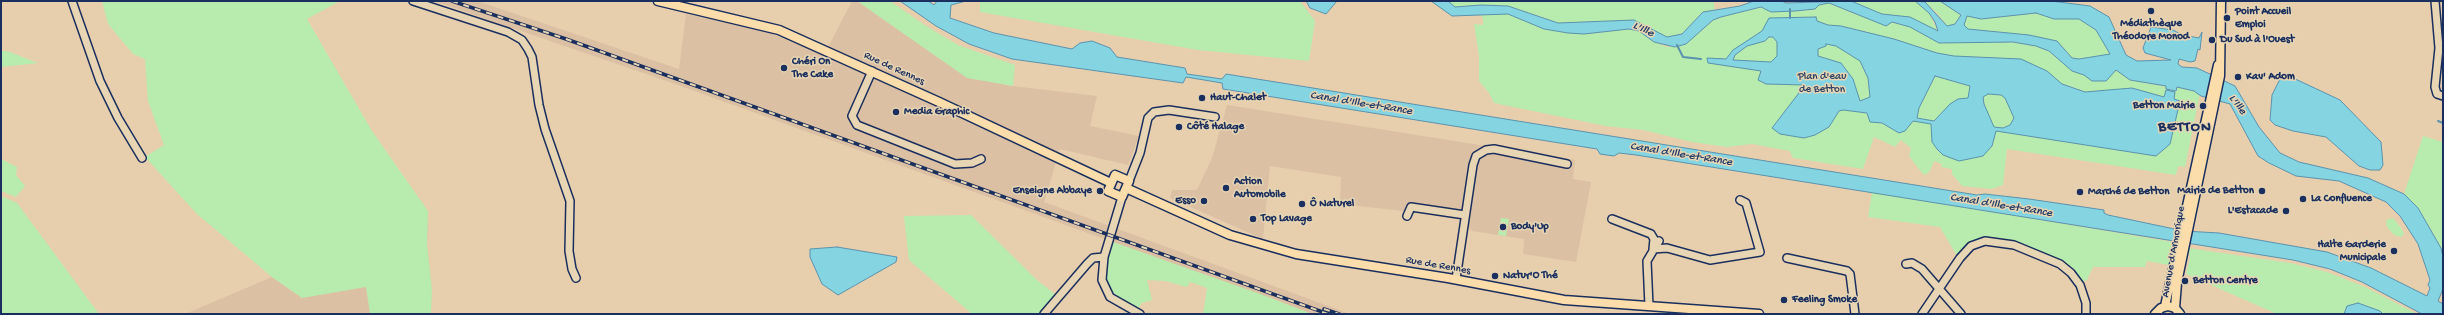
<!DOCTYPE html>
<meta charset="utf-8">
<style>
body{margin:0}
#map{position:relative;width:2444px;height:315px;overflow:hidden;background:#e7cfad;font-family:"Gochi Hand",sans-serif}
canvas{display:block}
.frame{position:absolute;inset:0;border:2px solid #1b2f5e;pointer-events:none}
</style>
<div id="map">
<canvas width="2444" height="315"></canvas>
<div class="frame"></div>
</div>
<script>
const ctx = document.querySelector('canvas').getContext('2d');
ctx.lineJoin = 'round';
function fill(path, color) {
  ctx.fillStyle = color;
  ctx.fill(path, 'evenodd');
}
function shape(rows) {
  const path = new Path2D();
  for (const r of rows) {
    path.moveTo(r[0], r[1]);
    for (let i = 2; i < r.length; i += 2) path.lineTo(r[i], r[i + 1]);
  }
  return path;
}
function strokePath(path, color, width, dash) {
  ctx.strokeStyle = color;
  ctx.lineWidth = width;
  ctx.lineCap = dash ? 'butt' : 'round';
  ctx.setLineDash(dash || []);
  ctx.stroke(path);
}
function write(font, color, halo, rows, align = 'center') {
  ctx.font = font + ' "Gochi Hand",sans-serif';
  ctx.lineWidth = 3;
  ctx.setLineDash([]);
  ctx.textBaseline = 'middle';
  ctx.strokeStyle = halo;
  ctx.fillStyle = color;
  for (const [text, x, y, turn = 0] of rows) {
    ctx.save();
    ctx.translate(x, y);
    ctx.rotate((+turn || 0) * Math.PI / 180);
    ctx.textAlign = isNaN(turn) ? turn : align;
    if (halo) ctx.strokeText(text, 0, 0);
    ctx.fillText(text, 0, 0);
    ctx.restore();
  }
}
fill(shape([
 [434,1,477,1,679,69,686,14,762,30,824,55,852,1,857,1,967,77,1013,86,1097,96,1090,126,1139,136,1128,165,1060,149,1044,202,1350,314,1312,314,675,84],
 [1227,105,1575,160,1573,179,1591,182,1576,262,1523,254,1524,239,1472,231,1457,217,1340,204,1341,177,1270,166,1263,239,1170,198,1172,190,1197,190,1212,158],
 [428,221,427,244,432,290,431,314,185,314,272,277,302,298]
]), '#dbc0a3');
fill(shape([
 [102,1,340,1,307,19,372,131,428,211,427,244,432,290,431,314,370,314,366,287,302,298,272,277,197,214,145,157,164,145,148,101,145,59,133,54,108,24],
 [857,1,890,1,926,26,958,45,1015,65,1013,86,967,78],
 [980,1,1300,1,1315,21,1309,61,1198,50,980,12],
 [1448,1,1714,1,1714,10,1703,12,1682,34,1667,37,1634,20,1558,23,1508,6,1481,5,1455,7],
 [1851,1,1915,1,1929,13,1938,32,1910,17,1882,14],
 [1924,1,1940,1,1961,15,1955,24,1947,26,1937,13],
 [1829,3,1855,14,1910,27,1931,39,2013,42,2036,46,2049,51,2072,71,2084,75,2092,81,2116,70,2123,76,2138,81,2166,87,2176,91,2177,87,2200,93,2185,167,2178,166,2176,175,2007,149,2003,185,1992,189,1962,186,1952,174,1952,169,1941,167,1942,164,1934,161,1930,171,1925,175,1922,173,1909,156,1911,148,1901,140,1895,147,1874,137,1863,169,1793,158,1790,151,1752,144,1727,147,1692,142,1643,130,1606,126,1494,103,1489,93,1479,81,1479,56,1474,24,1483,25,1483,18,1479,14,1508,14,1544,29,1568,33,1584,34,1629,29,1639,31,1654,42,1667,47,1686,44,1713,20,1721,17,1761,7,1815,9,1819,5],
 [2036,13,2054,19,2079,19,2096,30,2111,54,2079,59,2072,58,2061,45,2029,35,1968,29,1964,25,1967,16,1981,19],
 [1,51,7,51,38,63,1,67],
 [2423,136,2443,142,2443,257,2441,248,2418,208,2404,194],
 [1,159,17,167,16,175,25,186,16,197,1,191],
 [1872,192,2173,242,2169,265,2147,261,2145,267,2093,267,2087,280,2082,282,2074,270,2062,261,2040,251,1996,238,1984,238,1968,244,1957,256,1940,227,1868,217],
 [1,196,17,203,99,314,1,314],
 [971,215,1037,280,1057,296,1042,314,972,314,909,260,904,216],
 [1501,218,1509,219,1506,236,1498,235],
 [2393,218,2402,229,2404,234,2401,237,2394,235,2387,227,2386,220],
 [1113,242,1263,295,1312,314,1203,314,1207,288,1190,282,1187,287,1165,281,1147,280,1152,300,1142,303,1138,308,1125,302,1113,293,1106,281,1108,256],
 [2188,248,2290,263,2327,272,2365,287,2417,314,2277,314,2186,274,2190,258]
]), '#b8ecae');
const water = shape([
 [900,1,928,1,934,5,937,1,966,1,951,5,950,18,994,33,1072,49,1080,43,1092,41,1110,48,1117,57,1185,68,1187,74,1222,79,1226,74,1977,195,1985,194,2029,199,2104,210,2104,213,2108,215,2184,231,2219,233,2327,252,2371,268,2427,296,2430,288,2428,285,2430,280,2418,244,2400,216,2386,202,2339,181,2296,176,2269,163,2258,156,2230,104,2201,96,2194,91,2177,87,2176,91,2166,89,2166,86,2130,80,2116,70,2106,81,2092,81,2084,75,2072,71,2049,51,2036,46,2013,42,1939,43,1910,27,1892,22,1886,26,1829,3,1819,5,1815,9,1795,11,1771,12,1761,7,1721,17,1713,20,1686,44,1675,47,1654,42,1639,31,1629,29,1584,34,1568,33,1544,29,1508,14,1452,16,1431,1,1448,1,1455,7,1481,5,1508,6,1558,23,1634,20,1667,37,1682,34,1703,12,1740,6,1754,1,1782,1,1786,3,1851,1,1882,14,1910,17,1938,31,1935,22,1929,13,1915,1,1925,2,1947,26,1955,24,1961,15,1940,1,2051,1,2090,6,2109,17,2126,55,2137,61,2171,60,2145,53,2143,48,2151,27,2173,30,2188,38,2188,36,2199,38,2202,32,2200,50,2198,49,2195,61,2190,62,2179,59,2178,64,2182,67,2197,68,2235,86,2259,127,2280,153,2299,162,2368,178,2404,194,2418,208,2441,248,2443,257,2443,289,2438,301,2443,304,2443,314,2422,314,2362,282,2330,269,2293,260,1636,155,1619,153,1614,156,1600,154,1597,149,1223,89,1222,83,1186,77,1183,83,1012,59,969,44,936,26,900,1],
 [2036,13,2054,19,2079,19,2096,30,2110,54,2079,59,2072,58,2057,41,2029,35,1968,29,1964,25,1967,16,1981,19,2036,13],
 [1306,1,1337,1,1326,14,1310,8,1306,1],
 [1816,17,1817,21,1828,25,1841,26,1894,39,1937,53,1954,56,2021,59,2047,71,2062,84,2085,92,2132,88,2164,97,2166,90,2175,92,2174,99,2180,101,2170,144,2156,156,1996,131,1992,146,1983,156,1959,161,1943,155,1937,149,1932,142,1931,124,1913,121,1905,131,1899,133,1882,123,1870,122,1867,113,1843,110,1839,111,1829,127,1815,135,1804,138,1780,134,1772,128,1805,85,1766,84,1758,80,1761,71,1708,63,1707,58,1726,59,1733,50,1762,31,1769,18,1816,17],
 [1769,37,1773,37,1777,42,1777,56,1771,62,1733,60,1735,55,1747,46,1765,41,1769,37],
 [1826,44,1836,46,1860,61,1868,78,1870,97,1860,101,1853,79,1841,63,1818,56,1818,49,1826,46,1826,44],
 [1935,76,1970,86,1968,98,1958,99,1950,104,1934,121,1917,118,1919,108,1935,76],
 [1988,94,2001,95,2005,98,2014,118,2010,125,2003,128,1994,127,1984,104,1983,97,1988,94],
 [2289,76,2340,100,2381,142,2383,165,2380,170,2370,170,2359,166,2326,137,2293,131,2275,125,2270,120,2272,95,2280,79,2289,76],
 [837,247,897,257,896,262,838,295,822,284,810,257,810,249,837,247],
 [2358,303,2380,311,2383,314,2344,314,2347,306,2358,303]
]);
fill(water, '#85d4e2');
strokePath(water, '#5b92ad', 1);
strokePath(shape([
 [1790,9,1790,18],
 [1677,45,1683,57,1701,59],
 [2438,121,2443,123]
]), '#5b92ad', 2);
const minor = shape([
 [72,1,100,81,118,118,142,158],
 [413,1,508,32,522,40,528,49,532,57,539,105,545,129,570,201,569,251,572,269,576,278],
 [2435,1,2439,48,2435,87,2437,94,2443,96],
 [872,71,852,116,857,125,955,164,972,163,981,159],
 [1129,181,1140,153,1148,118,1154,112,1169,110,1215,117],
 [1122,197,1104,257,1102,280,1110,297,1140,314],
 [1407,216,1411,207,1465,215],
 [1612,219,1651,234,1654,239,1653,249,1667,248,1710,260,1760,252,1746,203,1740,200],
 [1787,258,1847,271,1850,274,1855,314],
 [1906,264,1912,263,1922,269,1961,314],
 [1456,279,1473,165,1476,156,1486,150,1494,149,1567,164],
 [1649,306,1647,261,1659,241],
 [1044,314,1087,264,1093,258,1104,257],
 [1922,314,1960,258,1971,246,1985,241,2014,245,2060,264,2071,273,2080,285,2086,303,2086,314]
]);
const major = shape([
 [658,1,779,30,939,102,1111,183],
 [1115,175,1129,181,1122,197,1108,191,1115,175],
 [1126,188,1230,235,1296,254,1448,278,1564,300,1759,314],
 [2165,306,2218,65],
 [2175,308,2177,283,2220,76,2221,1],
 [2155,314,2161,308,2168,306,2175,308,2180,314]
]);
strokePath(minor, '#1b2f5e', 10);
strokePath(major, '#1b2f5e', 11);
strokePath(minor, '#e7d5b3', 7);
strokePath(major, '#faddab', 8);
const rail = shape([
 [452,1,566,39,1328,314],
 [1324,309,1339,314]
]);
strokePath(rail, '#1b2f5e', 3.5);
strokePath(rail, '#e7d5b3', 2, [6]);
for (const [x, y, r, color] of [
 [2151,11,4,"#1b2f5e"],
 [2227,18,4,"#1b2f5e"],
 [2212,40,4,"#1b2f5e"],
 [784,68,4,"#1b2f5e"],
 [2238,77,4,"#1b2f5e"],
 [1202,98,4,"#1b2f5e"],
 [2203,106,4,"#1b2f5e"],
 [896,112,4,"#1b2f5e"],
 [1179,127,4,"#1b2f5e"],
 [1226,188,4,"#1b2f5e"],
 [1100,191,4,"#1b2f5e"],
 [2262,191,4,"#1b2f5e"],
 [2080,192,4,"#1b2f5e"],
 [2303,199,4,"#1b2f5e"],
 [1204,201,4,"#1b2f5e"],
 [1302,204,4,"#1b2f5e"],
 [2286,211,4,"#1b2f5e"],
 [1253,219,4,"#1b2f5e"],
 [1503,227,4,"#1b2f5e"],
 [2394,251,4,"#1b2f5e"],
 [1495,276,4,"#1b2f5e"],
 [2185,281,4,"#1b2f5e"],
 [1784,300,4,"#1b2f5e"]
]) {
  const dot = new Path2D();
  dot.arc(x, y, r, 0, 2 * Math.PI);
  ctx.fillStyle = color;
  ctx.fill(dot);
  strokePath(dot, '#e7d5b3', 1.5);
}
write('bold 11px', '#1b2f5e', '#e7d5b3', [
 ["Point Accueil",2235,12],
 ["Emploi",2235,25],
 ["Médiathèque",2151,24,"center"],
 ["Théodore Monod",2151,37,"center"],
 ["Du Sud à l'Ouest",2220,40],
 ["Chéri On",792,62],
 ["The Cake",792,75],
 ["Kav' Adom",2246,77],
 ["Haut-Chalet",1210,98],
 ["Betton Mairie",2195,106,"right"],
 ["Media Graphic",904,112],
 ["Côté Halage",1187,127],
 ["Action",1234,182],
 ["Automobile",1234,195],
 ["Enseigne Abbaye",1092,191,"right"],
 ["Mairie de Betton",2254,191,"right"],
 ["Marché de Betton",2088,192],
 ["La Confluence",2311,199],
 ["Esso",1196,201,"right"],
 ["Ô Naturel",1310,204],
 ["L'Estacade",2278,211,"right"],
 ["Top Lavage",1261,219],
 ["Body'Up",1511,227],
 ["Halte Garderie",2386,245,"right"],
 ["Municipale",2386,258,"right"],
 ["Natur'O Thé",1503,276],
 ["Betton Centre",2193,281],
 ["Feeling Smoke",1792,300]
], 'left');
write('11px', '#1b2f5e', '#e7d5b3', [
 ["Rue de Rennes",894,69,25],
 ["Avenue d'Armorique",2174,252,-80],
 ["Rue de Rennes",1438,266,10]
]);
write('11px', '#2b4266', '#e7d5b3', [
 ["Plan d'eau",1822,77],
 ["de Betton",1822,90]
]);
write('italic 12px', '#26406b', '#e7d5b3', [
 ["L'Ille",1643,30,26],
 ["Canal d'Ille-et-Rance",1361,104,9],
 ["L'Ille",2237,105,53],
 ["Canal d'Ille-et-Rance",1681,155,9],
 ["Canal d'Ille-et-Rance",2001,206,9]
]);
ctx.letterSpacing = '1px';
write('bold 15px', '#1b2f5e', '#e7d5b3', [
 ["BETTON",2185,128]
]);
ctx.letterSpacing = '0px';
</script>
